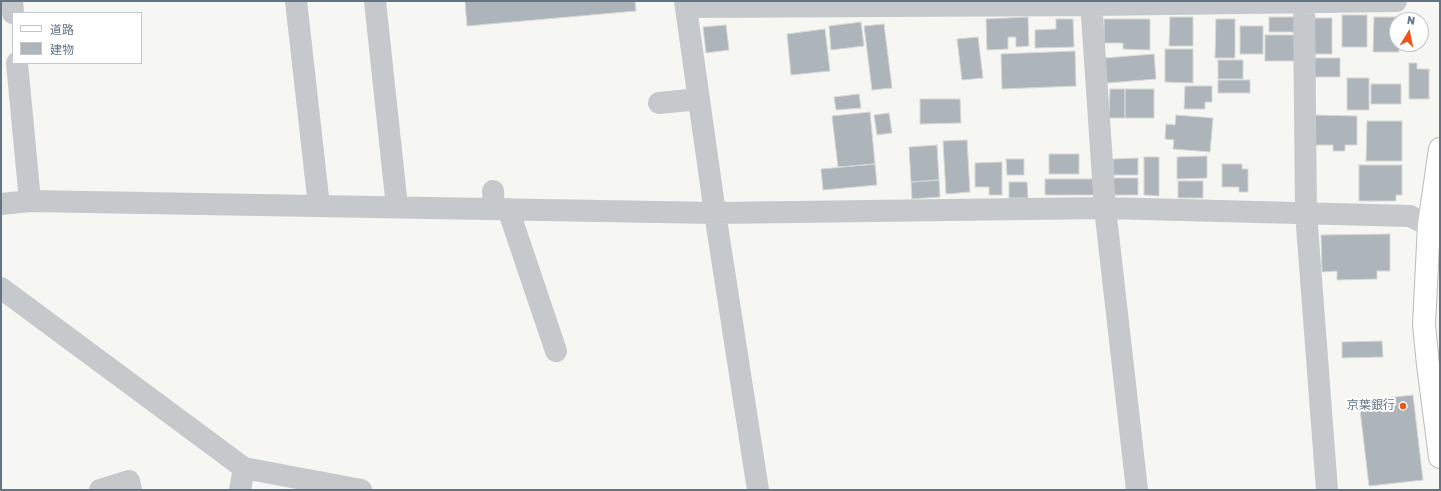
<!DOCTYPE html>
<meta charset="utf-8">
<style>
body{margin:0}
#map{position:relative;width:1441px;height:491px;overflow:hidden;background:#f6f6f2;font-family:Rubik,"Noto Sans JP",sans-serif}
canvas{display:block}
.frame{position:absolute;inset:0;border:2px solid #637485;pointer-events:none}
.legend{position:absolute;left:12px;top:12px;width:130px;height:52px;box-sizing:border-box;background:#fff;border:1px solid #c1c7ce;margin:0;padding:5px 7px;list-style:none;font-size:12px;color:#637485}
.legend li{display:flex;align-items:center;gap:8px;height:20px}
.legend b{width:20px;border:1px solid #c1c7ce}
.north{position:absolute;left:1389px;top:12px;width:40px;height:40px;box-sizing:border-box;background:#fff;border:1px solid #c1c7ce;border-radius:50%;rotate:10deg;font-size:11px;font-weight:700;line-height:16px;text-align:center;color:#637485}
.north::after{content:'';display:block;margin:auto;width:14px;height:18px;background:#ef5418;clip-path:polygon(50% 0,100% 100%,50% 72%,0 100%)}
</style>
<div id="map">
<canvas width="1441" height="491"></canvas>
<div class="frame"></div>
<ul class="legend">
<li><b style="height:5px;background:#fff"></b>道路</li>
<li><b style="height:11px;background:#adb4ba"></b>建物</li>
</ul>
<div class="north">N</div>
</div>
<script>
const ctx = document.querySelector('canvas').getContext('2d');
ctx.lineJoin = 'round';
function fill(path, color) {
  ctx.fillStyle = color;
  ctx.fill(path, 'evenodd');
}
function shape(rows) {
  const path = new Path2D();
  for (const r of rows) {
    path.moveTo(r[0], r[1]);
    for (let i = 2; i < r.length; i += 2) path.lineTo(r[i], r[i + 1]);
  }
  return path;
}
function strokePath(path, color, width, dash) {
  ctx.strokeStyle = color;
  ctx.lineWidth = width;
  ctx.lineCap = dash ? 'butt' : 'round';
  ctx.setLineDash(dash || []);
  ctx.stroke(path);
}
function write(font, color, halo, rows, align = 'center') {
  ctx.font = font + ' Rubik,"Noto Sans JP",sans-serif';
  ctx.lineWidth = 4;
  ctx.setLineDash([]);
  ctx.textBaseline = 'middle';
  ctx.strokeStyle = halo;
  ctx.fillStyle = color;
  for (const [text, x, y, turn = 0] of rows) {
    ctx.save();
    ctx.translate(x, y);
    ctx.rotate((+turn || 0) * Math.PI / 180);
    ctx.textAlign = isNaN(turn) ? turn : align;
    if (halo) ctx.strokeText(text, 0, 0);
    ctx.fillText(text, 0, 0);
    ctx.restore();
  }
}
const building = shape([
 [465,1,635,1,636,11,467,26,465,1],
 [1342,15,1367,15,1367,47,1342,47,1342,15],
 [1028,17,1029,46,1016,47,1016,37,1008,37,1008,49,987,50,986,19,1028,17],
 [1170,17,1193,17,1193,46,1169,46,1170,17],
 [1269,17,1296,17,1296,32,1269,32,1269,17],
 [1374,17,1399,17,1399,20,1397,20,1397,44,1399,44,1399,52,1373,52,1374,17],
 [1310,18,1332,18,1332,54,1302,54,1310,18],
 [1056,19,1073,19,1074,47,1035,48,1035,30,1056,29,1056,19],
 [1104,19,1150,19,1150,50,1123,49,1123,43,1104,43,1104,19],
 [1216,19,1235,19,1235,58,1215,58,1216,19],
 [861,22,864,46,831,50,829,26,861,22],
 [884,24,892,88,872,90,864,26,884,24],
 [726,25,729,50,706,53,703,27,726,25],
 [1240,26,1263,26,1263,54,1240,54,1240,26],
 [825,29,830,71,791,75,787,34,825,29],
 [1265,35,1297,35,1296,61,1265,61,1265,35],
 [978,37,983,78,962,80,957,39,978,37],
 [1165,49,1193,49,1193,83,1165,82,1165,49],
 [1075,51,1076,86,1002,89,1001,54,1075,51],
 [1154,54,1156,79,1107,83,1105,58,1154,54],
 [1308,58,1340,58,1340,77,1308,77,1308,58],
 [1218,60,1243,60,1243,79,1218,79,1218,60],
 [1409,63,1417,63,1417,69,1429,69,1429,99,1409,99,1409,63],
 [1347,78,1369,78,1369,110,1347,110,1347,78],
 [1218,80,1250,80,1250,93,1218,93,1218,80],
 [1371,84,1401,84,1401,104,1371,104,1371,84],
 [1185,86,1212,86,1212,102,1205,102,1205,109,1184,109,1185,86],
 [1110,89,1125,89,1125,118,1109,118,1110,89],
 [1125,89,1154,89,1154,118,1125,118,1125,89],
 [859,94,861,108,836,110,834,97,859,94],
 [920,99,960,99,961,123,920,124,920,99],
 [870,112,875,164,838,167,832,116,870,112],
 [889,113,892,133,877,135,874,115,889,113],
 [1176,115,1213,118,1210,152,1173,149,1174,140,1165,139,1166,124,1175,125,1176,115],
 [1314,115,1357,116,1357,145,1345,145,1345,151,1333,151,1333,145,1313,145,1314,115],
 [1367,121,1402,121,1402,161,1366,161,1367,121],
 [967,140,970,192,946,194,943,141,967,140],
 [937,145,939,180,911,182,909,147,937,145],
 [1049,154,1079,154,1079,174,1049,174,1049,154],
 [1207,156,1207,178,1177,179,1177,157,1207,156],
 [1144,157,1159,157,1159,196,1144,195,1144,157],
 [1138,158,1138,175,1113,175,1113,159,1138,158],
 [1006,159,1024,159,1024,175,1007,175,1006,159],
 [1002,162,1002,195,989,195,989,187,975,187,975,163,1002,162],
 [875,164,877,185,823,190,821,169,875,164],
 [1222,164,1242,164,1242,169,1248,169,1248,192,1239,192,1239,187,1222,187,1222,164],
 [1359,165,1402,165,1402,195,1396,195,1396,201,1359,201,1359,165],
 [1112,178,1138,178,1138,195,1113,195,1112,178],
 [1045,179,1094,179,1094,195,1045,195,1045,179],
 [939,180,940,197,912,199,911,182,939,180],
 [1178,181,1203,181,1203,198,1178,198,1178,181],
 [1009,182,1027,182,1028,198,1009,198,1009,182],
 [1390,234,1390,271,1377,271,1377,279,1337,280,1337,271,1322,272,1321,235,1390,234],
 [1382,341,1383,357,1342,358,1342,342,1382,341],
 [1413,395,1423,480,1369,486,1359,401,1413,395]
]);
fill(building, '#adb4ba');
strokePath(building, '#d7d7d5', 1);
const major = shape([
 [1440,149,1429,225,1424,325,1428,365,1440,457]
]);
strokePath(major, '#b8bcc0', 24);
strokePath(shape([
 [12,1,13,13],
 [296,1,319,206],
 [375,1,397,207],
 [685,1,715,213,758,490],
 [1091,1,1105,208,1137,490],
 [1304,2,1306,213,1327,490],
 [686,7,1091,5,1396,1],
 [17,63,30,201],
 [659,103,699,99],
 [493,191,494,209],
 [1,204,30,201,715,213,1105,208,1410,216,1440,231],
 [508,209,556,351],
 [1,288,244,468,324,483,330,490],
 [324,483,361,490],
 [100,490,129,481,131,490],
 [240,490,244,468]
]), '#c5c9cc', 22);
strokePath(major, '#fff', 22);
for (const [x, y, r, color] of [
 [1403,406,4,"#ef5418"]
]) {
  const dot = new Path2D();
  dot.arc(x, y, r, 0, 2 * Math.PI);
  ctx.fillStyle = color;
  ctx.fill(dot);
  strokePath(dot, '#fff', 1.5);
}
write('12px', '#637485', '#fff', [
 ["京葉銀行",1395,406]
], 'right');
</script>
